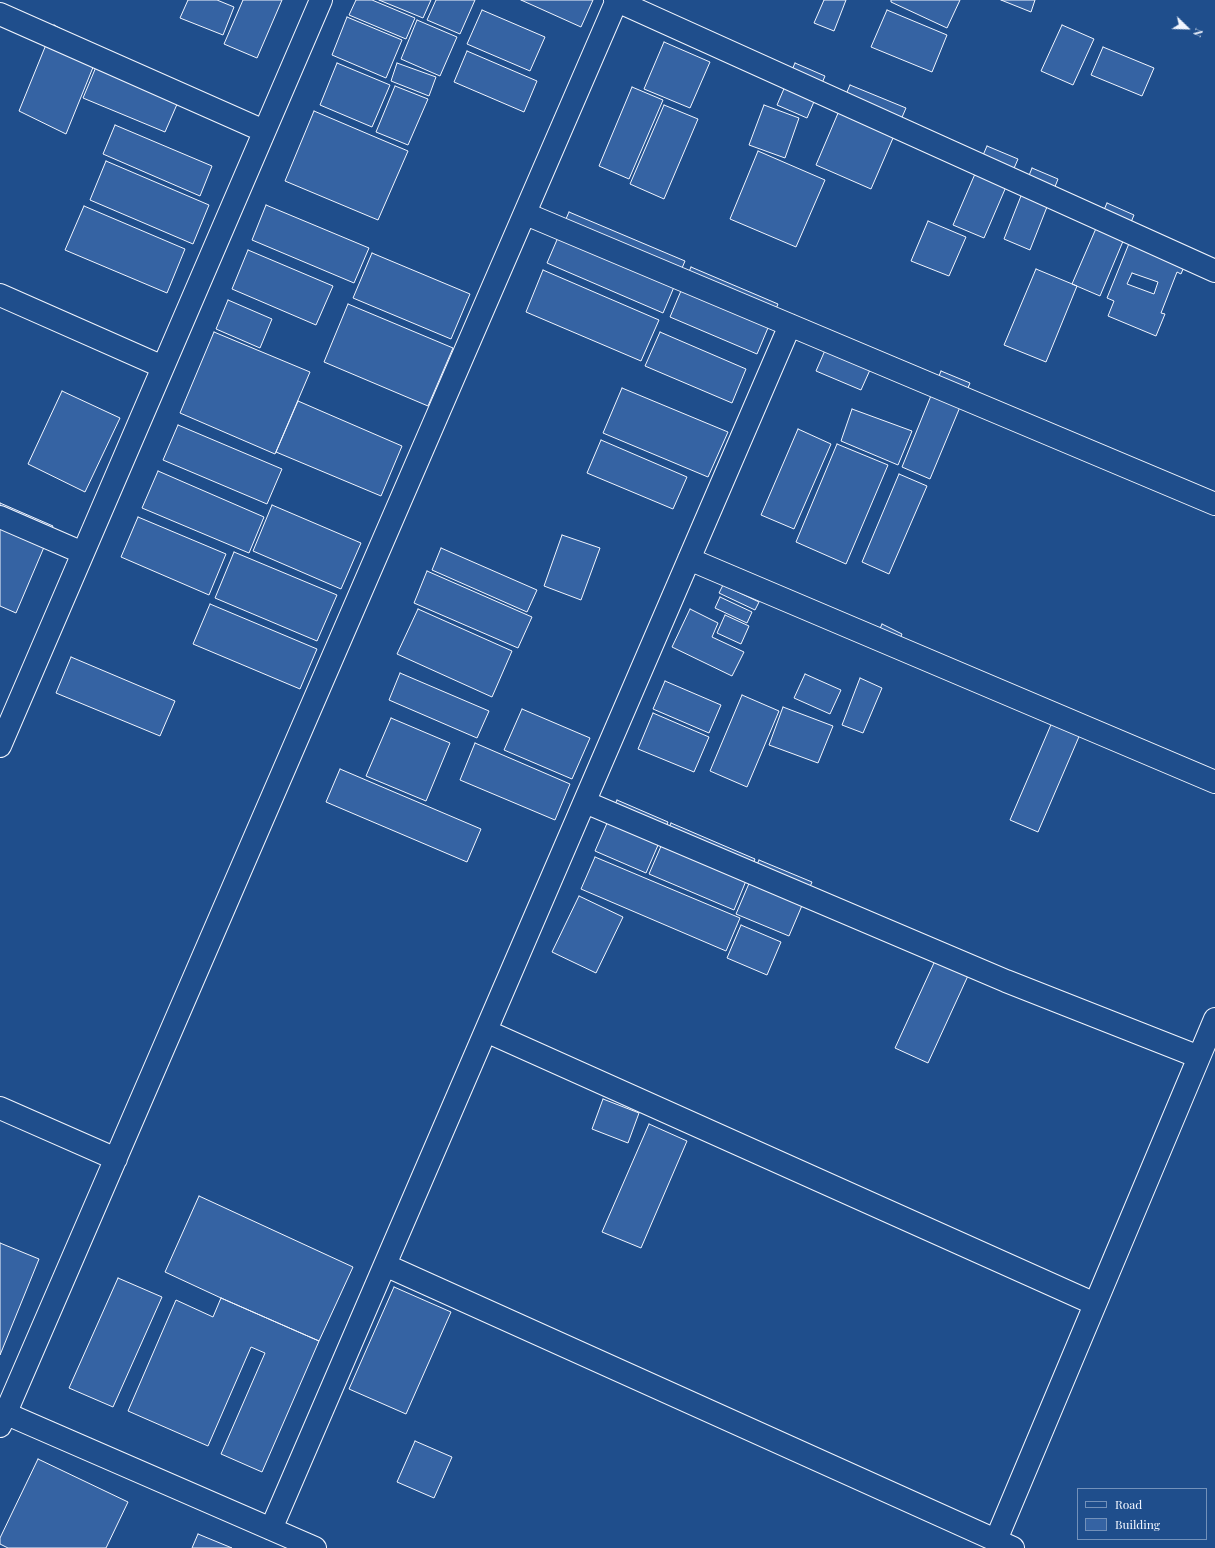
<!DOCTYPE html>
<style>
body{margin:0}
#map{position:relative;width:1215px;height:1548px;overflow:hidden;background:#1f4e8c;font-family:"Playfair Display",serif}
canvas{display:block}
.legend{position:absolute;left:1077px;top:1488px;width:130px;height:52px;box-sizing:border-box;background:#1f4e8c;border:1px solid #7391ba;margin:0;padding:5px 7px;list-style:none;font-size:12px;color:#f2f6ff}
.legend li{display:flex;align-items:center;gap:8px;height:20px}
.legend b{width:20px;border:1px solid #7391ba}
.north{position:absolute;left:1167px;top:8px;width:40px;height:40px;-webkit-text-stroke:3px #1f4e8c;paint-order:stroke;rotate:113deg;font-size:11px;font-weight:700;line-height:16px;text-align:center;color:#f2f6ff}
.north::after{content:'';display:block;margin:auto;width:14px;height:18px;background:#f2f6ff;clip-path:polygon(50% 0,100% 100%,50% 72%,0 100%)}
</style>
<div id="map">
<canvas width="1215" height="1548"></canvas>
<ul class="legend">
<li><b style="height:5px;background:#1f4e8c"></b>Road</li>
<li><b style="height:11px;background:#3563a3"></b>Building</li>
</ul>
<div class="north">N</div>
</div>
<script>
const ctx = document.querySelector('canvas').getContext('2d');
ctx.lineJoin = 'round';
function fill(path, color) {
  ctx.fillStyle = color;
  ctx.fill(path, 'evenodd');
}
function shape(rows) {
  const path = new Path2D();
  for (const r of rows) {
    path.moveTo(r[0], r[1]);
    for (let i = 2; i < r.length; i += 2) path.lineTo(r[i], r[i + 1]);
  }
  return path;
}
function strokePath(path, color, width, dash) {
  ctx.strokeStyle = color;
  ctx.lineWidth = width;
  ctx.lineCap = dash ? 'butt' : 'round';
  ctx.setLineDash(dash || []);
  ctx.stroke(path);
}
const building = shape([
 [188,0,217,0,234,7,223,35,180,18,188,0],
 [243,0,282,0,257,58,224,44,243,0],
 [356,0,372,0,415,18,406,39,349,15,356,0],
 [379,0,431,0,423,18,379,0],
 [436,0,475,0,460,34,427,20,436,0],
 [521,0,593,0,581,27,521,0],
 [824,0,846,0,834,31,814,23,824,0],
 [891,0,960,0,947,28,891,2,891,0],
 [1001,0,1035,0,1031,12,1001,0],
 [482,10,545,37,530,71,467,44,482,10],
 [887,10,947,35,932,72,871,47,887,10],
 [347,17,402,40,386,78,332,55,347,17],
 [417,20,457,37,440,76,401,59,417,20],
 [54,25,100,50,66,134,19,111,54,25],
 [1062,25,1094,39,1073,85,1041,71,1062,25],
 [664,42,710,62,690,108,644,89,664,42],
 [1103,47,1154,68,1142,96,1091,75,1103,47],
 [467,51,537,81,524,112,454,82,467,51],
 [337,63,390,85,372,127,320,105,337,63],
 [397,63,436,77,429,96,391,81,397,63],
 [795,63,825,76,807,118,777,105,795,63],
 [96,67,178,102,165,132,83,98,96,67],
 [850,85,906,108,871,189,816,165,850,85],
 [395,86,428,99,408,145,376,132,395,86],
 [632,87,663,100,629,179,599,166,632,87],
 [664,105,698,119,664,199,630,184,664,105],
 [764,105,799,118,785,158,749,145,764,105],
 [314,111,408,151,378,220,285,181,314,111],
 [115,125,212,166,200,196,103,154,115,125],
 [987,146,1018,159,984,238,953,225,987,146],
 [758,151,825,180,796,247,730,219,758,151],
 [106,161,209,205,193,244,90,200,106,161],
 [1032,168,1058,179,1030,250,1004,239,1032,168],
 [1107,203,1134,215,1100,296,1072,284,1107,203],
 [266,205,369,248,354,283,252,240,266,205],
 [84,206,185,249,167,293,65,250,84,206],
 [569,212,685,261,663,313,547,263,569,212],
 [928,221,966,237,949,276,911,261,928,221],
 [1130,241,1191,250,1181,274,1177,272,1161,313,1165,314,1156,336,1108,316,1114,301,1107,298,1130,241],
 [1132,273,1158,282,1154,294,1127,284,1132,273],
 [248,250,333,286,316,325,232,289,248,250],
 [372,253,470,294,451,339,353,298,372,253],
 [691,267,778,304,757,354,670,317,691,267],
 [1036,269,1077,286,1046,362,1004,345,1036,269],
 [543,270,659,320,641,361,526,312,543,270],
 [228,300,272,319,260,348,216,329,228,300],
 [348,304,453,348,428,406,324,362,348,304],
 [214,332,310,372,275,454,180,413,214,332],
 [660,332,746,369,732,403,645,366,660,332],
 [833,332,878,352,861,390,816,371,833,332],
 [941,371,970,383,930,479,902,467,941,371],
 [622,388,728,432,708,477,603,433,622,388],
 [62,391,120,418,85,492,28,464,62,391],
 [298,401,402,446,381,496,276,452,298,401],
 [852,409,912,431,898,465,841,441,852,409],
 [178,425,282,469,267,504,163,460,178,425],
 [798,429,831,444,794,529,761,515,798,429],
 [601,440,687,477,673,509,587,473,601,440],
 [837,444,888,465,846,564,796,542,837,444],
 [158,471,264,517,249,553,142,508,158,471],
 [899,474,927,486,889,574,862,562,899,474],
 [0,503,53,526,16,613,0,606,0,503],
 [272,505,361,543,341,589,253,551,272,505],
 [138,517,226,554,209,595,121,557,138,517],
 [562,535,600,548,581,600,544,586,562,535],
 [441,548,537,590,527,612,432,570,441,548],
 [234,552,337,595,317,641,215,598,234,552],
 [427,571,532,617,518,648,414,603,427,571],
 [723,585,759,602,755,610,719,593,723,585],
 [720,597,752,612,747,623,715,608,720,597],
 [210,604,317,649,300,689,193,644,210,604],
 [418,609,512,651,492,697,397,654,418,609],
 [690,609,718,623,712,637,744,652,732,676,672,647,690,609],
 [725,615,749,626,741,644,717,633,725,615],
 [882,624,902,634,894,652,874,642,882,624],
 [71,657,175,701,160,736,56,693,71,657],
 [400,673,489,711,477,738,389,700,400,673],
 [805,674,841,690,830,714,794,698,805,674],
 [860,678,882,688,863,733,842,725,860,678],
 [665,681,721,705,709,733,653,709,665,681],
 [742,695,779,711,747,787,710,771,742,695],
 [783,707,833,726,818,763,769,745,783,707],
 [522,709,590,738,572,779,504,750,522,709],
 [653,713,709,737,694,772,638,749,653,713],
 [391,718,450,743,426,801,366,776,391,718],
 [1053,720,1081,732,1038,832,1010,820,1053,720],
 [475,743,570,784,555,820,460,780,475,743],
 [340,769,481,829,467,862,326,802,340,769],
 [617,800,668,822,646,873,595,851,617,800],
 [671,823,755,859,734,910,649,874,671,823],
 [595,857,740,918,726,951,581,889,595,857],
 [759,860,812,882,789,936,736,914,759,860],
 [579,896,623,917,596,973,552,952,579,896],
 [741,925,781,942,767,975,727,958,741,925],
 [939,952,972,967,928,1063,895,1048,939,952],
 [603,1099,639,1113,628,1143,592,1129,603,1099],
 [649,1124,687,1141,641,1248,602,1232,649,1124],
 [199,1196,353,1267,319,1341,221,1298,165,1272,199,1196],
 [0,1243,39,1259,0,1355,0,1243],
 [118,1278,162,1297,113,1407,69,1388,118,1278],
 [394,1287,451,1312,406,1414,349,1389,394,1287],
 [221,1298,319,1341,262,1472,221,1454,265,1353,251,1347,208,1446,128,1411,176,1300,213,1317,221,1298],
 [415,1441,452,1457,434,1498,397,1482,415,1441],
 [38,1459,128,1502,106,1548,8,1548,0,1544,0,1538,38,1459],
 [198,1534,232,1548,192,1548,198,1534]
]);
fill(building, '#3563a3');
strokePath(building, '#f2f6ff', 1);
const minor = shape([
 [615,0,1215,271],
 [0,14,264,131],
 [526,214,1215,504],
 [0,295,163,367],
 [0,517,83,553],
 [689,559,1215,782],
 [0,746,321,0],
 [585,802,1006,981,1199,1057],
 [486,1031,1095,1304],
 [0,1108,116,1159],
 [385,1265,1013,1548],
 [0,1411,315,1548],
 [0,1426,617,0],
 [271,1529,790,325],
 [996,1540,1215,1019]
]);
strokePath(minor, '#f2f6ff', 24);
strokePath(minor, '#1f4e8c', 22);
</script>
